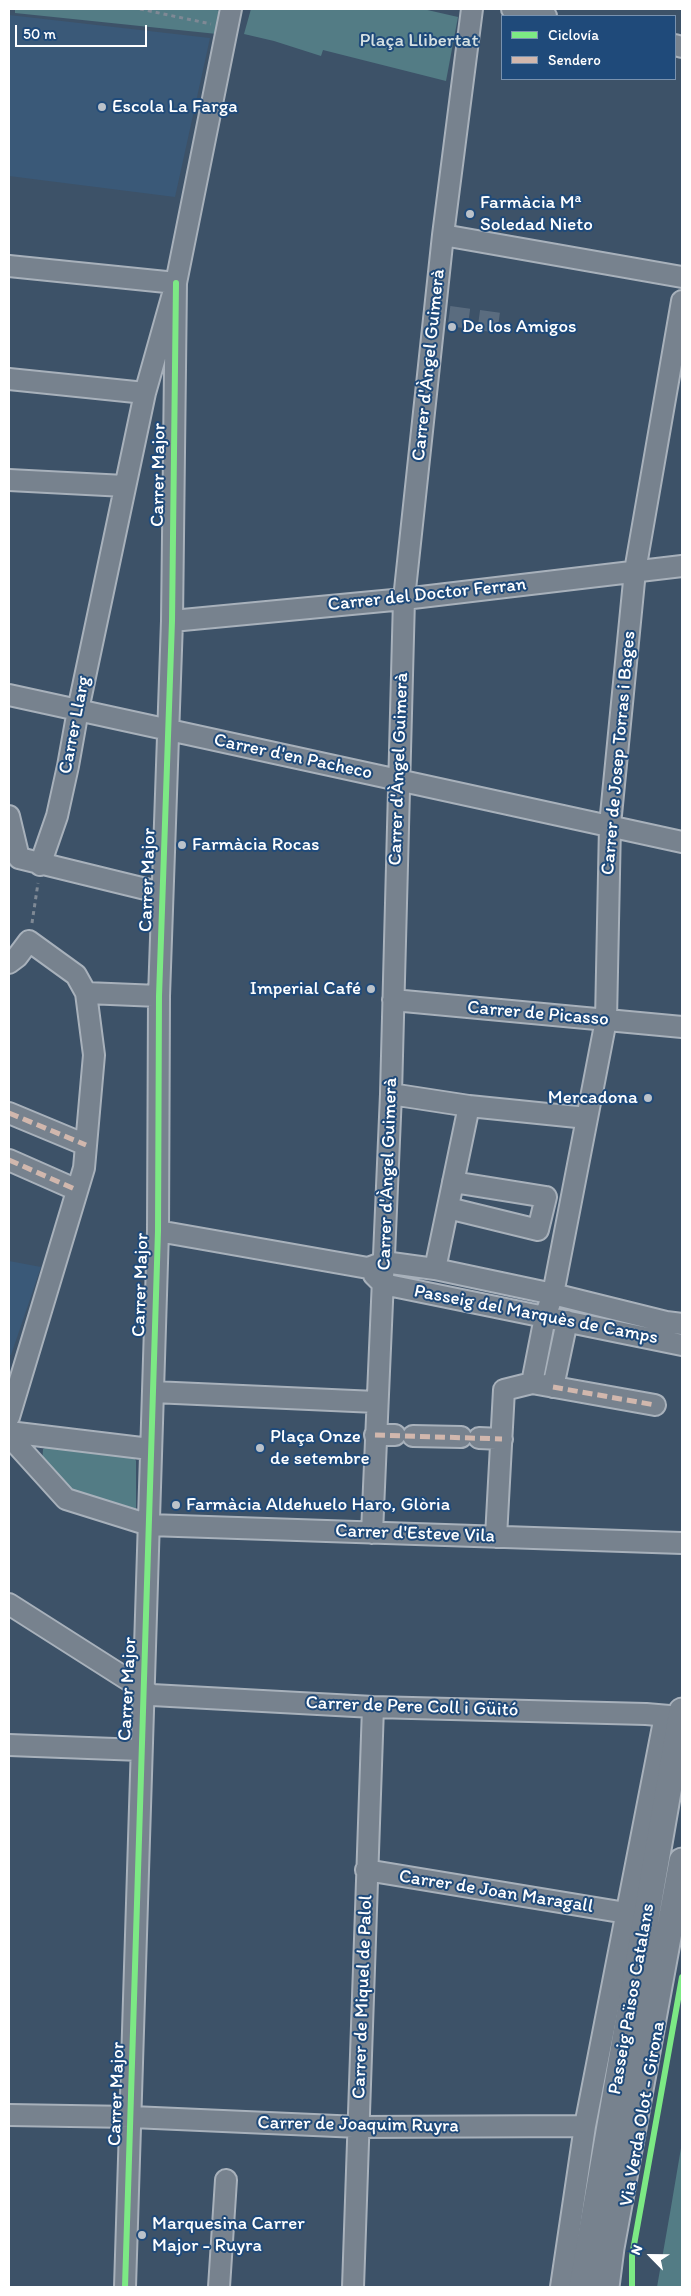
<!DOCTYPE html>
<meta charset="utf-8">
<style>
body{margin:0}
#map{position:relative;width:691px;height:2296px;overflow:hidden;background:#3d5268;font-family:Itim,sans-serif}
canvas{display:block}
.frame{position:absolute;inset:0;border:10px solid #fff;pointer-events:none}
.legend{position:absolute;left:501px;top:15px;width:175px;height:65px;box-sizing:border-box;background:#1f4a7a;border:1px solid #7992af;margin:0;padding:6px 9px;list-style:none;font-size:15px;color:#fff}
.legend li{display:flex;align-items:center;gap:10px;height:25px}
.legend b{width:25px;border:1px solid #7992af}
.north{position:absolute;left:626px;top:2231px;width:50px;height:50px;-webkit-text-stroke:4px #1f4a7a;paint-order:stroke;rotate:293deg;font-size:14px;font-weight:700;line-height:20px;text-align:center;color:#fff}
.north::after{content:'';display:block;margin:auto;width:18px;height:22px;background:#fff;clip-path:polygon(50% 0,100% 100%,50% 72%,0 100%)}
.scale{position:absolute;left:15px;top:25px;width:132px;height:22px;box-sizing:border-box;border:2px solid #fff;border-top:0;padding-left:6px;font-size:15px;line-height:18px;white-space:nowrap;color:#fff;-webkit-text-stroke:4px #1f4a7a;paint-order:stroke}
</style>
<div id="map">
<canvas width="691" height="2296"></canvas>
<div class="frame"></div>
<ul class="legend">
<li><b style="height:6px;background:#7ce984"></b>Ciclovía</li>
<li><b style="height:6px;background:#d1b7ad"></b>Sendero</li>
</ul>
<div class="north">N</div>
<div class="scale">50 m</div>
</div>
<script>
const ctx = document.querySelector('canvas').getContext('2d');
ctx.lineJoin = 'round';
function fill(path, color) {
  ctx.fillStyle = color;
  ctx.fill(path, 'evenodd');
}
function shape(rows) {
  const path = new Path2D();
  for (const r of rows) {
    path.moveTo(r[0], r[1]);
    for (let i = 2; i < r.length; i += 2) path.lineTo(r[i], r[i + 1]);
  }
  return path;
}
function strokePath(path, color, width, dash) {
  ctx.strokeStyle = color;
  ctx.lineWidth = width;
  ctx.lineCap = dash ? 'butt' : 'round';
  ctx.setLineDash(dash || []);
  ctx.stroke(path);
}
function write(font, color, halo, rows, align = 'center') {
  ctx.font = font + ' Itim,sans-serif';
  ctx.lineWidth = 4;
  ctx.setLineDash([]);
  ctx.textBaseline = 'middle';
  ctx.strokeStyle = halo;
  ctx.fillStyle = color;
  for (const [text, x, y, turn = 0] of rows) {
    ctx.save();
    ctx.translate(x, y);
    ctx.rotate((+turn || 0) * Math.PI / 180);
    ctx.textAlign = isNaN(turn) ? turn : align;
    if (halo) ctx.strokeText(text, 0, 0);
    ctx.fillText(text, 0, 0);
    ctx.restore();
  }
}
fill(shape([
 [9,15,210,38,175,197,9,176],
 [9,1261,41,1267,11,1355,9,1355]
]), '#3a5978');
fill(shape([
 [15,9,212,9,221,11,217,34,15,13],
 [251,9,423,9,458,17,446,81,323,50,321,56,274,41,244,34],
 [52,1444,133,1455,136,1461,136,1514,71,1492,42,1465,43,1449],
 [681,2148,682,2287,657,2287,670,2213]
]), '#537c85');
strokePath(shape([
 [449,316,508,324]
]), '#5a6c7f', 20, [20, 10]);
const minor = shape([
 [512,9,546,16],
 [675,45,682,47],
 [443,235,682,277],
 [9,266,176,283],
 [9,379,145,393],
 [9,480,125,486],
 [172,621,404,599,682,566],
 [9,695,682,842],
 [9,816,19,858],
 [19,858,162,893],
 [40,865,57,816,68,766,78,710,145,393,176,283,231,9],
 [9,963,17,957,29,941,76,975,86,993,159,996],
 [393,1000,682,1027],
 [391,1094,469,1106,587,1118],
 [9,1113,86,1145],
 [9,1160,77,1190],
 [448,1208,538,1230,546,1197,453,1182],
 [158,1231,368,1268,384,1262,435,1269,553,1294,666,1322,682,1324],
 [435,1269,469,1106],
 [374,1275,383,1284,682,1345],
 [532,1383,545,1317,553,1294,606,1020,610,825,635,571,682,301],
 [553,1387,567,1321],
 [153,1392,376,1402],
 [9,1417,84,1168,94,1055,86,993],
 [9,1432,150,1449],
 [375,1435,395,1435],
 [9,1436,66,1499,149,1525,682,1543],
 [413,1436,461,1437],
 [479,1438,502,1439],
 [372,1533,391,1094,404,599,443,235,472,9],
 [496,1537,504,1390,532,1383,655,1405],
 [9,1604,152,1695,373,1707,646,1714,681,1717],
 [9,1745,141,1750],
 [366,1870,626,1913],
 [9,2115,132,2117,359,2127,585,2126],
 [125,2287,158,1231,159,996,172,621,176,283],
 [219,2287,226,2180],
 [353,2287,373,1707],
 [561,2287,585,2126,665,1716]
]);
const major = shape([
 [582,2287,682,1711],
 [606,2287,611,2248,682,1861]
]);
strokePath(minor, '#a8b1bb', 24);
strokePath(major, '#a8b1bb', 29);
strokePath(shape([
 [140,9,211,24],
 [32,923,38,883]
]), '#7f8995', 3, [4, 4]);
strokePath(minor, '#77828e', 20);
strokePath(major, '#77828e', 25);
strokePath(shape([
 [9,1113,86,1145],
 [9,1160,77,1190],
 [553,1387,655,1405],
 [375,1435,502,1439]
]), '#d1b7ad', 5, [10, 5]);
strokePath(shape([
 [125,2287,158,1231,159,996,172,621,176,283],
 [632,2287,632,2256,682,1977]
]), '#7ce984', 6);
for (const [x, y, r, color] of [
 [102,107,5,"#bbc2ca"],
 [470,214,5,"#bbc2ca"],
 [452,327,5,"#bbc2ca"],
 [182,845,5,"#bbc2ca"],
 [371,989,5,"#bbc2ca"],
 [648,1098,5,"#bbc2ca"],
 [260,1448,5,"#bbc2ca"],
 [176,1505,5,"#bbc2ca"],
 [142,2235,5,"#bbc2ca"]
]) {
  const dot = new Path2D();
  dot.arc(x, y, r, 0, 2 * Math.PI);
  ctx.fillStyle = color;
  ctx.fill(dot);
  strokePath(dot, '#1f4a7a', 2);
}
write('19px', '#d5e0e2', '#1f4a7a', [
 ["Plaça Llibertat",419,41]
]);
write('19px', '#fff', '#1f4a7a', [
 ["Escola La Farga",112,107],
 ["Farmàcia Mª",480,203],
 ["Soledad Nieto",480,225],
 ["De los Amigos",462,327],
 ["Farmàcia Rocas",192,845],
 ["Imperial Café",361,989,"right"],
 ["Mercadona",638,1098,"right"],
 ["Plaça Onze",270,1437],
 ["de setembre",270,1459],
 ["Farmàcia Aldehuelo Haro, Glòria",186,1505],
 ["Marquesina Carrer",152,2224],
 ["Major - Ruyra",152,2246]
], 'left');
write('19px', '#fff', '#1f4a7a', [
 ["Carrer d'Àngel Guimerà",429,365,-84],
 ["Carrer Major",159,475,-89],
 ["Carrer del Doctor Ferran",427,595,-6],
 ["Carrer Llarg",75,725,-79],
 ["Carrer de Josep Torras i Bages",619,753,-85],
 ["Carrer d'en Pacheco",293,757,12],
 ["Carrer d'Àngel Guimerà",399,769,-88],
 ["Carrer Major",148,880,-88],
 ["Carrer de Picasso",538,1014,5],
 ["Carrer d'Àngel Guimerà",388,1174,-88],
 ["Carrer Major",141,1285,-88],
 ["Passeig del Marquès de Camps",536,1315,11],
 ["Carrer d'Esteve Vila",415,1534,2],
 ["Carrer Major",128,1689,-87],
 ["Carrer de Pere Coll i Güitó",412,1707,2],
 ["Carrer de Joan Maragall",496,1892,9],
 ["Carrer de Miquel de Palol",363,1997,-88],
 ["Passeig Països Catalans",632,1999,-80],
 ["Carrer Major",117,2094,-88],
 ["Via Verda Olot - Girona",643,2114,-80],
 ["Carrer de Joaquim Ruyra",358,2125,1]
]);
</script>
